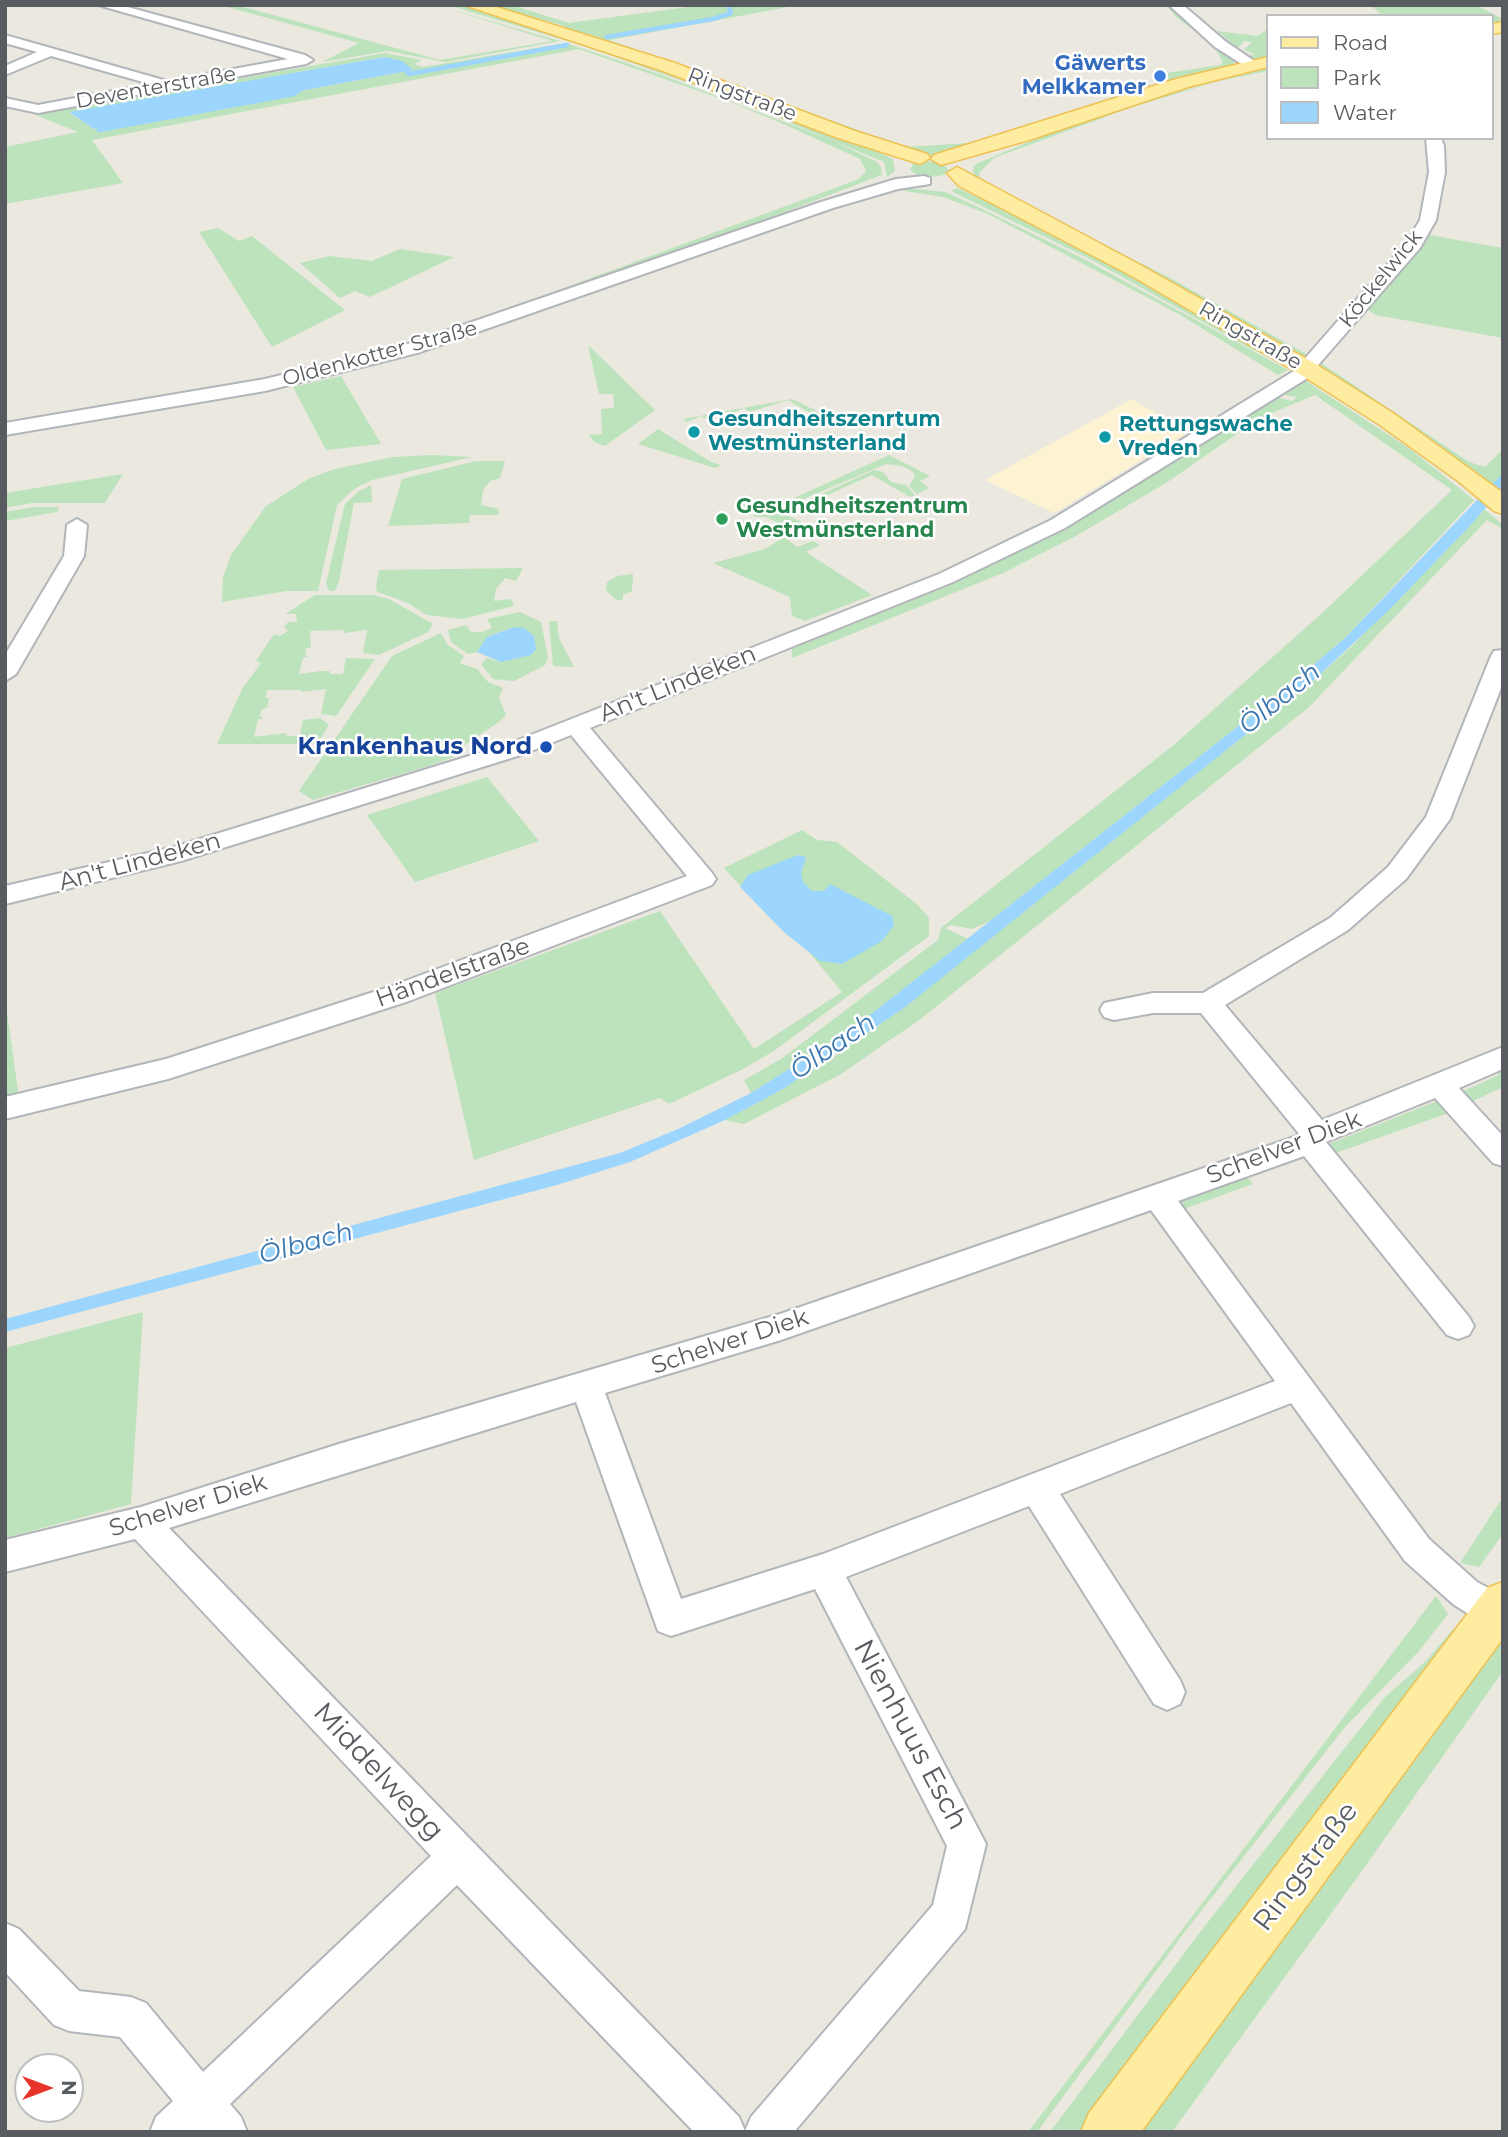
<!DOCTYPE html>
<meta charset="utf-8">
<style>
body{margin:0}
#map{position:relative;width:1508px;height:2137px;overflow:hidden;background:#ebe8df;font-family:Montserrat,sans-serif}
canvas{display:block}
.frame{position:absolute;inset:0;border:7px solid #585c60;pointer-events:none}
.legend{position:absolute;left:1266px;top:14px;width:228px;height:126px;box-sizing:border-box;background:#fff;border:2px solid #bcbebf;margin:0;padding:9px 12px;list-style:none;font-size:21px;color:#585c60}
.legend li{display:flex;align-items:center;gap:14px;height:35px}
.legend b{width:35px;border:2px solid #bcbebf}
.north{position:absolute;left:14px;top:2053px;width:70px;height:70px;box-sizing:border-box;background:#fff;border:2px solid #bcbebf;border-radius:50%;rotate:90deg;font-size:19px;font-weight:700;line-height:28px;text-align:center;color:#585c60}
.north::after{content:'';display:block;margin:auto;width:24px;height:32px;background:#e7352a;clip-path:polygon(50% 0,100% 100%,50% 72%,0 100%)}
</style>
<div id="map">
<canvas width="1508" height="2137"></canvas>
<div class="frame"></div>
<ul class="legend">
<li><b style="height:9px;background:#feeda1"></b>Road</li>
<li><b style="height:19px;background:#bce3bb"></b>Park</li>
<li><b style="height:19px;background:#9cd5fe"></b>Water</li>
</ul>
<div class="north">N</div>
</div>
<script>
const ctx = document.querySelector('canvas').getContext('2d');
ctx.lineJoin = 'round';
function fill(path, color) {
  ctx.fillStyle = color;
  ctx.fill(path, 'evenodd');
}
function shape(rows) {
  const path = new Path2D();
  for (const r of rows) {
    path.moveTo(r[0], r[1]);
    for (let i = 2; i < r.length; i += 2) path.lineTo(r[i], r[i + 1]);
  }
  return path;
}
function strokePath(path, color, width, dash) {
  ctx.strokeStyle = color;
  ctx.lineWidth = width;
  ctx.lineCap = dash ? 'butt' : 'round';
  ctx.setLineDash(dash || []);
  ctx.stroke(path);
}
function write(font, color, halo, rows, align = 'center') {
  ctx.font = font + ' Montserrat,sans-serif';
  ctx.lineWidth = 5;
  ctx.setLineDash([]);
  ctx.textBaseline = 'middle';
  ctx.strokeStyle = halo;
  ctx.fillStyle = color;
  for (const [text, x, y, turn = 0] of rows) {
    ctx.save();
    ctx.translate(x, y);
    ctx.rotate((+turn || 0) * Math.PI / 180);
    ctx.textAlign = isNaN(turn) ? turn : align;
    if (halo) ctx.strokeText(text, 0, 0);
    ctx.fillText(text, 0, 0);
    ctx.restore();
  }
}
fill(shape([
 [1132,399,1188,432,1054,513,985,480]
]), '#fdf2d2');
fill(shape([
 [220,5,236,5,440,60,553,41,435,5,560,41,445,62,388,51,322,62,359,43],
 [448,5,461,5,576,39,819,126,893,159,895,171,887,177,884,162,728,97,587,47],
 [485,5,511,5,569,23,702,5,799,5,610,40,905,147,985,142,1149,84,1152,88,942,156,917,155,559,28,562,25],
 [1166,5,1171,5,1231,56,1235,60,1233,66,1163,84,1155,83,1166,77,1159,74,1221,65,1223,62,1214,46,1176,17],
 [1370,5,1476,5,1503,19,1503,25,1492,26,1492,16,1384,16],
 [1266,30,1268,59,1262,59,1252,58,1248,56,1255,54,1244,50,1252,42,1244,41,1238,48,1217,31,1258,36],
 [566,43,662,75,836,142,877,162,881,167,882,175,732,232,537,298,859,179,866,171,860,159,788,126,733,103,579,49,92,140,123,183,5,204,5,147,78,132,33,114,385,53,422,60,414,64,423,67],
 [385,57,413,70,95,129,69,113],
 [1268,68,1268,71,1219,81,1132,107,994,158,979,173,980,182,1170,278,1310,356,1305,358,973,183,974,166,978,163,1036,139,1158,97],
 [1437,138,1444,138,1444,175,1440,205,1429,235,1503,248,1503,338,1376,315,1368,310,1368,305,1424,234],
 [924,161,939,162,949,170,944,175,931,177,917,175,910,170,913,164],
 [906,188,945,192,978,207,1080,257,1288,370,1278,375,1177,313,988,214,943,197,899,190],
 [957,188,1012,213,1165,293,1282,363,1253,350,1090,259,951,191],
 [218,228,239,241,252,236,345,310,272,347,199,232],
 [400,249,454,257,370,297,355,291,340,298,300,263,329,256,372,261],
 [588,345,655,410,605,446,594,442,589,435,602,434,601,409,614,408,613,394,599,394],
 [1318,361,1469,462,1485,467,1503,449,1503,493,1475,471,1320,371,1316,363],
 [341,376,381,444,326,450,293,387],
 [1306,381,1410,449,1474,500,1344,639,1274,698,990,921,972,929,951,925,945,928,968,939,851,1030,751,1093,744,1080,781,1059,938,940,941,928,1175,744,1320,615,1452,490,1315,395,1260,418,1166,483,1074,537,1003,573,792,658,792,645,1007,557,1118,496,1275,397,1292,401,1297,397,1280,394],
 [792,399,829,417,822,420,788,400,750,412,744,408,731,414,727,412,708,420,701,416,687,422,683,419],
 [658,429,711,462,721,465,715,468,638,444],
 [432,455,472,457,372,480,354,489,337,505,318,591,287,591,222,602,223,577,231,555,266,506,310,478,335,469,393,457],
 [889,455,930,476,920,481,929,488,917,494,909,486,915,477,913,472,903,466,886,464,801,500,817,513,811,516,781,504],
 [476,461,505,461,500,478,490,481,483,490,481,505,499,509,498,515,470,515,469,523,388,526,402,479],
 [874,470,883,472,891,482,906,485,915,495,910,497,872,475,814,501,825,509,820,512,804,502],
 [123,474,105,503,32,503,5,508,5,493],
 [371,485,372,502,354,503,339,581,335,591,329,591,326,583,345,504,359,491],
 [751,501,771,509,802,522,790,529,766,517,754,517,754,511,743,505],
 [34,507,59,507,57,512,5,521,5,512],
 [1484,509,1503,525,1503,529,1487,520,1309,707,922,1018,841,1074,744,1124,725,1120,830,1060,903,1008,1315,679,1353,645],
 [784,537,797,547,813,541,820,545,806,552,872,595,805,621,792,616,790,597,713,563,765,549],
 [523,568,516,581,505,578,496,589,494,601,511,599,514,606,462,619,427,615,408,603,377,592,376,586,379,570],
 [633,574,632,591,623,595,623,600,616,600,606,590,607,582,617,576],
 [315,595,373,595,389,599,433,624,428,632,379,655,363,653,367,630,344,633,343,630,310,631,311,648,306,648,305,655,308,656,303,658,299,674,321,671,321,675,322,671,330,671,330,674,343,674,346,658,375,659,336,716,321,714,326,689,301,692,301,690,267,690,265,698,269,698,267,708,262,709,260,716,263,719,258,719,254,737,277,734,277,738,278,734,287,733,286,736,300,736,303,720,320,718,329,725,317,744,217,744,242,689,261,663,256,661,274,634,280,636,288,631,284,627,288,622,297,622,296,614,285,614],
 [520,612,541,622,548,657,545,665,514,681,493,679,481,664,487,658,501,662,514,627,487,637,477,652,468,654,451,642,448,630,466,625,471,632,482,632,492,628,487,619],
 [549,621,557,621,559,638,574,667,553,666],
 [441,633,447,644,464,656,460,663,477,669,488,682,503,688,499,697,506,715,499,722,457,750,455,756,432,765,313,800,299,791,392,656],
 [487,777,539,841,415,882,367,815],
 [802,830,817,840,837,842,918,905,929,918,929,936,774,1051,741,1070,669,1104,660,1098,474,1160,435,993,660,911,754,1049,842,992,809,952,784,932,724,868],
 [5,998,19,1098,5,1100],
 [1503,1067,1503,1087,1467,1104,1461,1092,1499,1075,1495,1070],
 [1437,1101,1454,1111,1330,1155,1326,1145],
 [1244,1173,1253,1184,1181,1210,1179,1207,1182,1196],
 [143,1312,131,1504,5,1538,5,1348],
 [1503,1497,1503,1534,1479,1567,1460,1563],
 [1436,1596,1448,1614,1420,1650,1345,1727,1184,1933,1037,2132,1028,2132],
 [1455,1627,1449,1645,1084,2132,1050,2132,1204,1927,1385,1697,1425,1662],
 [1503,1633,1503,1671,1354,1882,1172,2132,1140,2132]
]), '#bce3bb');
fill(shape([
 [385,57,402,61,413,70,94,129,69,112],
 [1503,473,1503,488,1466,530,1387,612,1315,679,904,1008,783,1089,725,1120,630,1162,557,1185,5,1332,5,1319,620,1153,678,1129,751,1093,851,1030,1274,698,1344,639],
 [514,627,524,628,534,636,536,649,531,655,501,662,477,652,487,637],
 [798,855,806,857,801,873,803,882,812,891,824,891,830,884,892,916,894,925,882,941,842,964,820,961,784,932,740,887,748,875]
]), '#9cd5fe');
strokePath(shape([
 [607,37,713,19,731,13,728,5],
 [400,66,409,74,567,45],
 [99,130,294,94,307,85]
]), '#9cd5fe', 4.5);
const minor = shape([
 [98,5,120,5,305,55,313,60,306,64,38,113,5,106,5,98,38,105,150,84,51,56,5,75,5,66,37,52,5,43,5,35,167,81,288,59,98,5],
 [1169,5,1183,5,1225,41,1260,65,1248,68,1215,47,1169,5],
 [1426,138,1441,138,1444,146,1445,172,1436,220,1420,248,1306,379,1065,528,953,582,590,728,712,873,716,879,712,885,409,1001,168,1079,5,1119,5,1097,166,1059,389,987,687,876,571,735,524,754,181,861,5,904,5,886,174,847,508,744,939,574,1051,520,1294,371,1407,242,1420,220,1429,172,1426,138],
 [924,176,930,178,930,184,898,189,833,208,417,353,265,391,5,435,5,423,265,379,405,345,821,202,896,179,924,176],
 [77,519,87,525,84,556,16,674,5,681,5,655,64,556,67,525,77,519],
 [1503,650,1503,683,1450,819,1406,879,1348,930,1225,1005,1322,1120,1503,1047,1503,1069,1459,1088,1503,1136,1503,1166,1493,1163,1435,1098,1326,1142,1469,1317,1474,1326,1469,1335,1458,1339,1447,1335,1304,1156,1178,1201,1429,1539,1477,1582,1503,1596,1503,1626,1497,1628,1484,1624,1453,1604,1405,1561,1291,1403,1060,1494,1180,1680,1185,1692,1180,1704,1167,1710,1154,1704,1029,1506,846,1577,986,1844,965,1929,794,2132,694,2132,457,1885,230,2104,241,2117,247,2132,150,2132,156,2117,173,2101,120,2037,69,2031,54,2025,5,1972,5,1923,19,1929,79,1991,131,1997,146,2003,203,2072,431,1856,135,1539,5,1572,5,1540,141,1507,342,1443,780,1314,1300,1135,1201,1013,1153,1013,1114,1020,1104,1017,1100,1010,1104,1003,1153,993,1203,993,1330,918,1388,867,1426,817,1491,656,1494,651,1503,650],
 [1151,1210,1275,1381,823,1554,681,1599,605,1393,781,1340,1151,1210],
 [576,1402,658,1631,671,1636,815,1589,947,1846,933,1905,751,2117,745,2131,739,2117,169,1528,576,1402]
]);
const major = shape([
 [464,5,490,5,675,63,852,130,927,154,930,158,920,164,838,138,663,71,464,5],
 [1503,22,1503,32,1492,34,1492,24,1503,22],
 [1268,57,1268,67,1188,87,1029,140,941,165,931,159,934,155,1176,79,1268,57],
 [957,167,1144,267,1314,363,1393,413,1503,493,1503,514,1494,511,1458,481,1377,423,1298,373,1130,275,959,186,947,173,957,167],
 [1503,1582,1503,1638,1141,2132,1081,2132,1089,2113,1487,1588,1503,1582]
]);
strokePath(minor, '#b2b6ba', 4);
strokePath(major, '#efc154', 3);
fill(minor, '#fff');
fill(major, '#feeda1');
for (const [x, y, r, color] of [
 [1160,76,7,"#3f7fe0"],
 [694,432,7,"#0f9aa8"],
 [1105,437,7,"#0f9aa8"],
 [722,519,7,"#2e9e5b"],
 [546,747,7,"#1a4fb4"]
]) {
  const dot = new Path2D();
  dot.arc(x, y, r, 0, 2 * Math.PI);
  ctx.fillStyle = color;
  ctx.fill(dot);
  strokePath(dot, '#fff', 2.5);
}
write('bold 21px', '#366cbe', '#fff', [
 ["Gäwerts",1146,64],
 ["Melkkamer",1146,88]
], 'right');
write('21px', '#585c60', '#fff', [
 ["Deventerstraße",156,88,-10],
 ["Ringstraße",742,95,21],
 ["Köckelwick",1381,279,-51],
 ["Ringstraße",1250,336,30],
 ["Oldenkotter Straße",380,354,-15]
]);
write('bold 21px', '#0d838f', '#fff', [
 ["Gesundheitszenrtum",708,420],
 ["Westmünsterland",708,444],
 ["Rettungswache",1119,425],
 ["Vreden",1119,449]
], 'left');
write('bold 21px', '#27864d', '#fff', [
 ["Gesundheitszentrum",736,507],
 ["Westmünsterland",736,531]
], 'left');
write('24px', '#585c60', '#fff', [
 ["An't Lindeken",678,684,-22],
 ["An't Lindeken",140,862,-15],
 ["Händelstraße",453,973,-20],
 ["Schelver Diek",1284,1148,-21],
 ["Schelver Diek",730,1342,-18],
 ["Schelver Diek",188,1506,-17]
]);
write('bold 24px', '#164399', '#fff', [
 ["Krankenhaus Nord",532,747]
], 'right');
write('italic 26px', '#3b76ae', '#fff', [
 ["Ölbach",1280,699,-39],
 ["Ölbach",833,1047,-34],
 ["Ölbach",306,1244,-15]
]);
write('28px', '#585c60', '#fff', [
 ["Nienhuus Esch",910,1735,62],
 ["Middelwegg",378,1772,47],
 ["Ringstraße",1306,1867,-53]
]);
</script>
